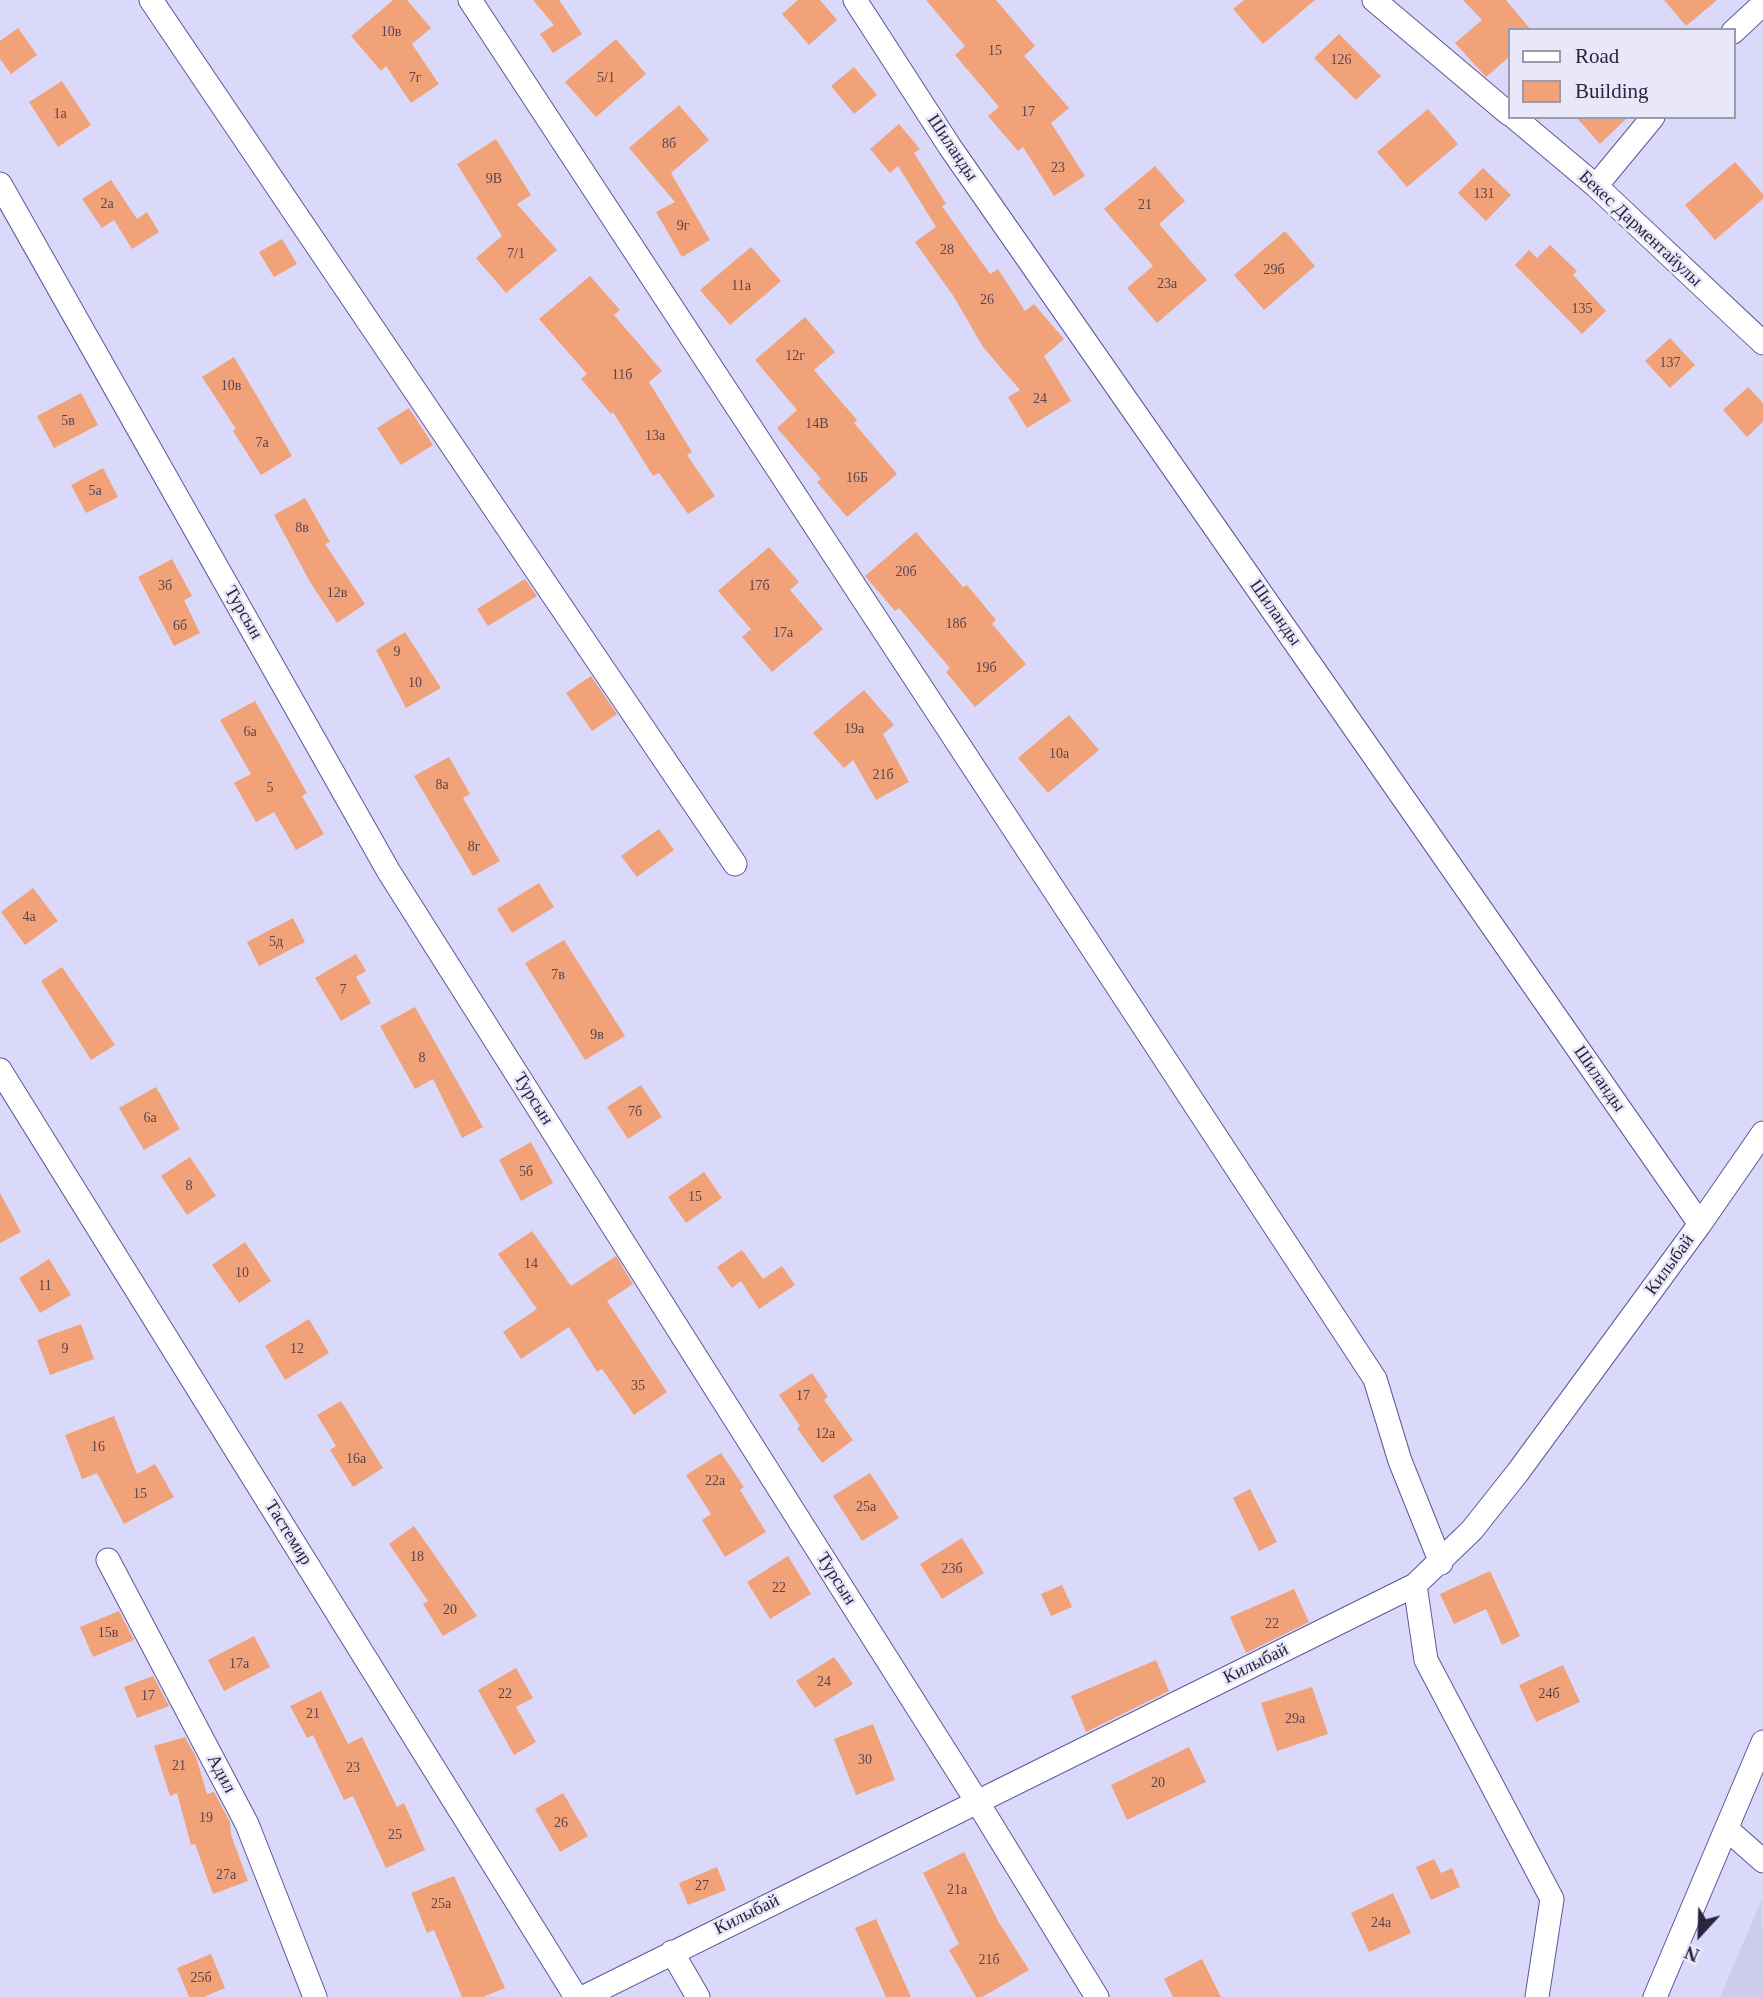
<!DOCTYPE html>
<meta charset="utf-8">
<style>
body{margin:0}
#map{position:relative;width:1763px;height:1997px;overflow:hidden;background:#dbd9f9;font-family:Georgia,serif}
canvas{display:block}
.legend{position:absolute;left:1508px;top:28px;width:228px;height:91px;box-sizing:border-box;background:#e9e8f8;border:2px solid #9c9aaf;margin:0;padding:9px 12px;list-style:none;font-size:21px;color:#282442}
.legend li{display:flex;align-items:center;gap:14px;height:35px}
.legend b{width:35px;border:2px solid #9c9aaf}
.north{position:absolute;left:1665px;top:1899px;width:70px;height:70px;-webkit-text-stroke:5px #e9e8f8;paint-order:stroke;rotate:202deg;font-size:19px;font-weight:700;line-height:28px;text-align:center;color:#282442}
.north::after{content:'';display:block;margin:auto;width:24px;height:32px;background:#282442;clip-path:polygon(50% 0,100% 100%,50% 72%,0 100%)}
</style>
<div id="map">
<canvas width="1763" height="1997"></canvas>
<ul class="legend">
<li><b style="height:9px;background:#fff"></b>Road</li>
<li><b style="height:19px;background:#f1a279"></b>Building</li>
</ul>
<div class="north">N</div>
</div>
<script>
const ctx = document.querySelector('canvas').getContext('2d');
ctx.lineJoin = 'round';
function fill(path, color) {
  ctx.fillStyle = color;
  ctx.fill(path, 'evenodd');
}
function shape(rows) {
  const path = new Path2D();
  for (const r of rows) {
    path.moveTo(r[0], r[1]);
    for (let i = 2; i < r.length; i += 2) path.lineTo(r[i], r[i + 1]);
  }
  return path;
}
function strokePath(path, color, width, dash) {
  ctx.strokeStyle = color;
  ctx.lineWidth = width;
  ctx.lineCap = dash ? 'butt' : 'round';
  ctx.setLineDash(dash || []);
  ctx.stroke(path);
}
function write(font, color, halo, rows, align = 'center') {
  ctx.font = font + ' Georgia,serif';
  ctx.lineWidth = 5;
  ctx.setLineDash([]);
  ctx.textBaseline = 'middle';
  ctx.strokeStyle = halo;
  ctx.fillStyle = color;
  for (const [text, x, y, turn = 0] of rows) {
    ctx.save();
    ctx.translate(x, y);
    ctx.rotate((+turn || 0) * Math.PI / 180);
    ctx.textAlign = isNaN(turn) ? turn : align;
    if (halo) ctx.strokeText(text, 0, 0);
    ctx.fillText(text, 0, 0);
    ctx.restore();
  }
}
fill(shape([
 [1762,1899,1763,1997,1720,1997]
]), '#cdcbee');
fill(shape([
 [393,0,407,0,431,28,412,44,439,84,411,103,386,66,381,71,351,36],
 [533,0,559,0,582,34,553,53,540,34,554,25],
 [798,0,820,0,837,20,809,45,782,14],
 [926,0,996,0,1035,46,1024,56,1069,108,1051,123,1085,176,1054,196,1023,147,1018,151,988,116,999,107,955,55,965,46],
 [1244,0,1315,0,1263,44,1233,9],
 [1463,0,1506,0,1531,30,1509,30,1509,57,1486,77,1455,43,1482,20],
 [1664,0,1717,0,1686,26],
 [18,28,37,55,11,74,0,59,0,41],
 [1339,34,1381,76,1356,100,1314,58],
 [616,39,646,74,596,117,565,82],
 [854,67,877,95,854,114,831,86],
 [62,81,91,125,58,147,29,102],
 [679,105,709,140,671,173,710,240,682,257,656,212,675,202,629,148],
 [1428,109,1458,144,1407,187,1377,152],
 [1576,117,1628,117,1600,144],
 [899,124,920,149,914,153,946,204,942,206,990,274,998,269,1025,311,1034,304,1064,339,1044,356,1071,401,1027,428,1008,397,1020,390,983,347,954,297,915,242,936,227,898,166,890,173,870,149],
 [496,139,531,195,517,204,557,250,506,293,476,258,502,236,457,164],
 [1735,162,1763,194,1763,199,1715,240,1685,205],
 [1155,166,1185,201,1159,224,1207,280,1157,323,1127,288,1153,266,1104,209],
 [1483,168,1511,195,1486,221,1458,193],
 [111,180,137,219,147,212,159,232,132,249,114,220,102,228,82,199],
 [1285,231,1315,266,1264,310,1234,275],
 [282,239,297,264,274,277,259,252],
 [1550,245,1577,271,1573,275,1606,311,1582,334,1515,265,1529,250,1537,258],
 [751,247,781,281,730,325,700,290],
 [590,276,620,310,614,315,662,371,649,382,692,452,687,455,715,496,688,514,659,473,653,476,613,412,611,414,581,379,587,374,539,319],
 [805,317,835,352,814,370,857,420,854,423,897,474,847,517,817,482,821,479,777,428,797,410,755,360],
 [1670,338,1695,365,1670,388,1645,361],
 [234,357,292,456,261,475,233,431,236,429,202,377],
 [1748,387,1763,403,1763,422,1747,437,1723,410],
 [81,393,98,425,54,448,37,416],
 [409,408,433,445,401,465,377,428],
 [103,468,118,497,86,513,71,485],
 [305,498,330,542,325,544,365,604,337,623,310,582,274,515],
 [916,532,963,587,967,585,996,620,992,624,1026,664,975,707,946,672,950,668,899,608,895,611,865,576],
 [769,547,799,582,790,590,823,629,772,672,742,637,751,629,718,591],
 [172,559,192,596,184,600,200,633,174,646,138,577],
 [525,579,537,596,488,626,477,609],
 [405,632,441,688,406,708,376,650],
 [591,676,617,714,592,731,566,693],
 [864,690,894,725,883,734,909,782,876,800,853,760,844,768,813,733],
 [255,701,307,793,302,796,324,834,296,850,274,812,256,822,234,783,251,774,220,720],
 [1069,715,1099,750,1048,793,1018,758],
 [449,757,470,794,463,798,500,861,473,876,414,776],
 [659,829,674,850,637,877,621,856],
 [539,883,554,907,512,933,497,909],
 [33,888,58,921,25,945,1,912],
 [293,918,305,942,259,966,247,942],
 [564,940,625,1036,585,1060,525,963],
 [356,954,366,971,356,977,371,1003,341,1021,315,978],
 [62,967,115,1045,91,1060,41,981],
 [415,1007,483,1127,462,1138,433,1079,415,1089,380,1026],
 [641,1085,662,1117,628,1139,607,1107],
 [156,1087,180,1129,144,1150,119,1108],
 [531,1142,553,1183,521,1201,499,1160],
 [190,1157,216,1196,187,1215,161,1176],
 [704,1172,722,1198,686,1223,668,1197],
 [0,1193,21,1232,0,1243],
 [532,1231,571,1286,616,1256,633,1284,607,1301,667,1392,634,1415,602,1369,597,1372,569,1327,521,1359,503,1332,537,1309,498,1254],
 [245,1242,271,1281,239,1303,212,1265],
 [742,1250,763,1279,782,1266,795,1285,759,1309,741,1281,732,1288,717,1267],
 [49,1259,71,1295,40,1313,19,1278],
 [309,1319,329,1353,285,1380,265,1346],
 [81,1324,94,1359,50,1375,37,1340],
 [812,1373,828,1397,824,1400,853,1440,822,1463,797,1428,800,1426,779,1395],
 [341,1401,383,1468,353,1487,330,1450,336,1446,317,1415],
 [114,1416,137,1474,155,1464,174,1497,124,1524,97,1473,82,1479,65,1435],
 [721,1453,744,1487,740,1490,766,1532,725,1557,702,1520,711,1514,686,1475],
 [870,1473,899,1518,862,1541,833,1496],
 [1250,1489,1277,1542,1259,1551,1233,1498],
 [414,1526,477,1616,443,1636,423,1604,428,1601,389,1544],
 [962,1538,984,1573,942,1599,920,1564],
 [788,1556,811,1594,770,1619,747,1582],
 [1490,1571,1520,1636,1502,1645,1486,1609,1454,1624,1440,1594],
 [1062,1585,1072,1607,1051,1616,1041,1594],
 [1294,1589,1309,1622,1246,1653,1230,1617],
 [119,1611,134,1640,93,1657,80,1627],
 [254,1636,270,1667,224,1691,208,1660],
 [834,1657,853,1684,815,1708,796,1681],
 [1156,1660,1169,1691,1086,1732,1071,1696],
 [1563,1665,1580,1702,1536,1722,1519,1685],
 [516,1668,533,1698,516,1707,536,1742,514,1755,478,1690],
 [153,1676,169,1706,137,1718,124,1687],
 [1312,1687,1328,1734,1277,1751,1261,1703],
 [321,1691,348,1744,362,1737,397,1807,404,1803,425,1850,386,1868,353,1796,344,1800,313,1735,307,1738,290,1706],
 [873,1724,895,1780,856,1795,834,1739],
 [185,1737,196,1757,207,1794,214,1792,230,1822,231,1835,248,1881,213,1894,195,1844,191,1845,177,1793,170,1796,154,1746],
 [1189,1747,1206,1782,1127,1820,1111,1785],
 [563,1793,588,1836,560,1852,535,1809],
 [964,1852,998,1921,1029,1970,982,1997,976,1997,949,1950,959,1944,923,1873],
 [1434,1859,1441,1873,1452,1868,1460,1887,1431,1900,1416,1867],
 [717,1867,726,1890,688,1905,679,1883],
 [454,1876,505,1988,483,1997,462,1997,434,1930,427,1933,411,1893],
 [1393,1893,1411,1933,1369,1952,1351,1913],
 [876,1919,911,1997,886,1997,855,1928],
 [211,1954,225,1988,204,1997,189,1997,177,1968],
 [1202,1959,1221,1997,1173,1997,1164,1979]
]), '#f1a279');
const minor = shape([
 [151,0,735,864],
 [470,0,1375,1379,1400,1461,1441,1563],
 [855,0,950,147,1700,1224],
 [1374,0,1509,114],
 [1733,32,1763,4],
 [1514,117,1596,186,1763,343],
 [0,184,389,872,978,1803,1097,1997],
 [1596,186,1653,117],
 [0,1070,576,1997],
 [108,1560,247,1824,315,1997],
 [1415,1585,1426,1660,1552,1899,1537,1997],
 [1728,1830,1763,1861],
 [672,1952,698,1997],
 [584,1997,1415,1585,1472,1530,1518,1472,1700,1224,1763,1133],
 [1655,1997,1763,1742]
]);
strokePath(minor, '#5f559b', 25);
strokePath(minor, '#fff', 23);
write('14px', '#5a4450', null, [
 ["10в",391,32],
 ["15",995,51],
 ["126",1341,60],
 ["7г",415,78],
 ["5/1",606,78],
 ["17",1028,112],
 ["1а",60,114],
 ["8б",669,144],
 ["23",1058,168],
 ["9В",494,179],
 ["131",1484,194],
 ["2а",107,204],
 ["21",1145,205],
 ["9г",683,226],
 ["28",947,250],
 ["7/1",516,254],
 ["29б",1274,270],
 ["23а",1167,284],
 ["11а",741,286],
 ["26",987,300],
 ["135",1582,309],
 ["12г",795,356],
 ["137",1670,363],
 ["11б",622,375],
 ["10в",231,386],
 ["24",1040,399],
 ["5в",68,421],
 ["14В",817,424],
 ["13а",655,436],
 ["7а",262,443],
 ["16Б",857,478],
 ["5а",95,491],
 ["8в",302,528],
 ["20б",906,572],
 ["3б",165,586],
 ["17б",759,586],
 ["12в",337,593],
 ["18б",956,624],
 ["6б",180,626],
 ["17а",783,633],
 ["9",397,652],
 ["19б",986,668],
 ["10",415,683],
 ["19а",854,729],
 ["6а",250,732],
 ["10а",1059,754],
 ["21б",883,775],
 ["8а",442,785],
 ["5",270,788],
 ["8г",474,847],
 ["4а",29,917],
 ["5д",276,942],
 ["7в",558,975],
 ["7",343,990],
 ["9в",597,1035],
 ["8",422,1058],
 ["7б",635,1112],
 ["6а",150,1118],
 ["5б",526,1172],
 ["8",189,1186],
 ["15",695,1197],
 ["14",531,1264],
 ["10",242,1273],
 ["11",45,1286],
 ["9",65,1349],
 ["12",297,1349],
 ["35",638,1386],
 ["17",803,1396],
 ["12а",825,1434],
 ["16",98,1447],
 ["16а",356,1459],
 ["22а",715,1481],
 ["15",140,1494],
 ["25а",866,1507],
 ["18",417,1557],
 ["23б",952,1569],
 ["22",779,1588],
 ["20",450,1610],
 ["22",1272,1624],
 ["15в",108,1633],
 ["17а",239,1664],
 ["24",824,1682],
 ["22",505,1694],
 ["24б",1549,1694],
 ["17",148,1696],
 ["21",313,1714],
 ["29а",1295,1719],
 ["30",865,1760],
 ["21",179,1766],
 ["23",353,1768],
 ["20",1158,1783],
 ["19",206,1818],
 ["26",561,1823],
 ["25",395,1835],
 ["27а",226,1875],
 ["27",702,1886],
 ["21а",957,1890],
 ["25а",441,1904],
 ["24а",1381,1923],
 ["21б",989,1960],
 ["25б",201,1978]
]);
write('18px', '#282442', '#e9e8f8', [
 ["Шиланды",952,148,56],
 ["Бекес Дарментайулы",1640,229,43],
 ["Турсын",243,613,60],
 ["Шиланды",1275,613,55],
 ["Шиланды",1599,1079,55],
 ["Турсын",533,1099,58],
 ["Килыбай",1670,1265,-54],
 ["Тастемир",288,1533,58],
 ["Турсын",836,1579,58],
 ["Килыбай",1256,1664,-26],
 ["Адил",221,1774,62],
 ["Килыбай",747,1915,-26]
]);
</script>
